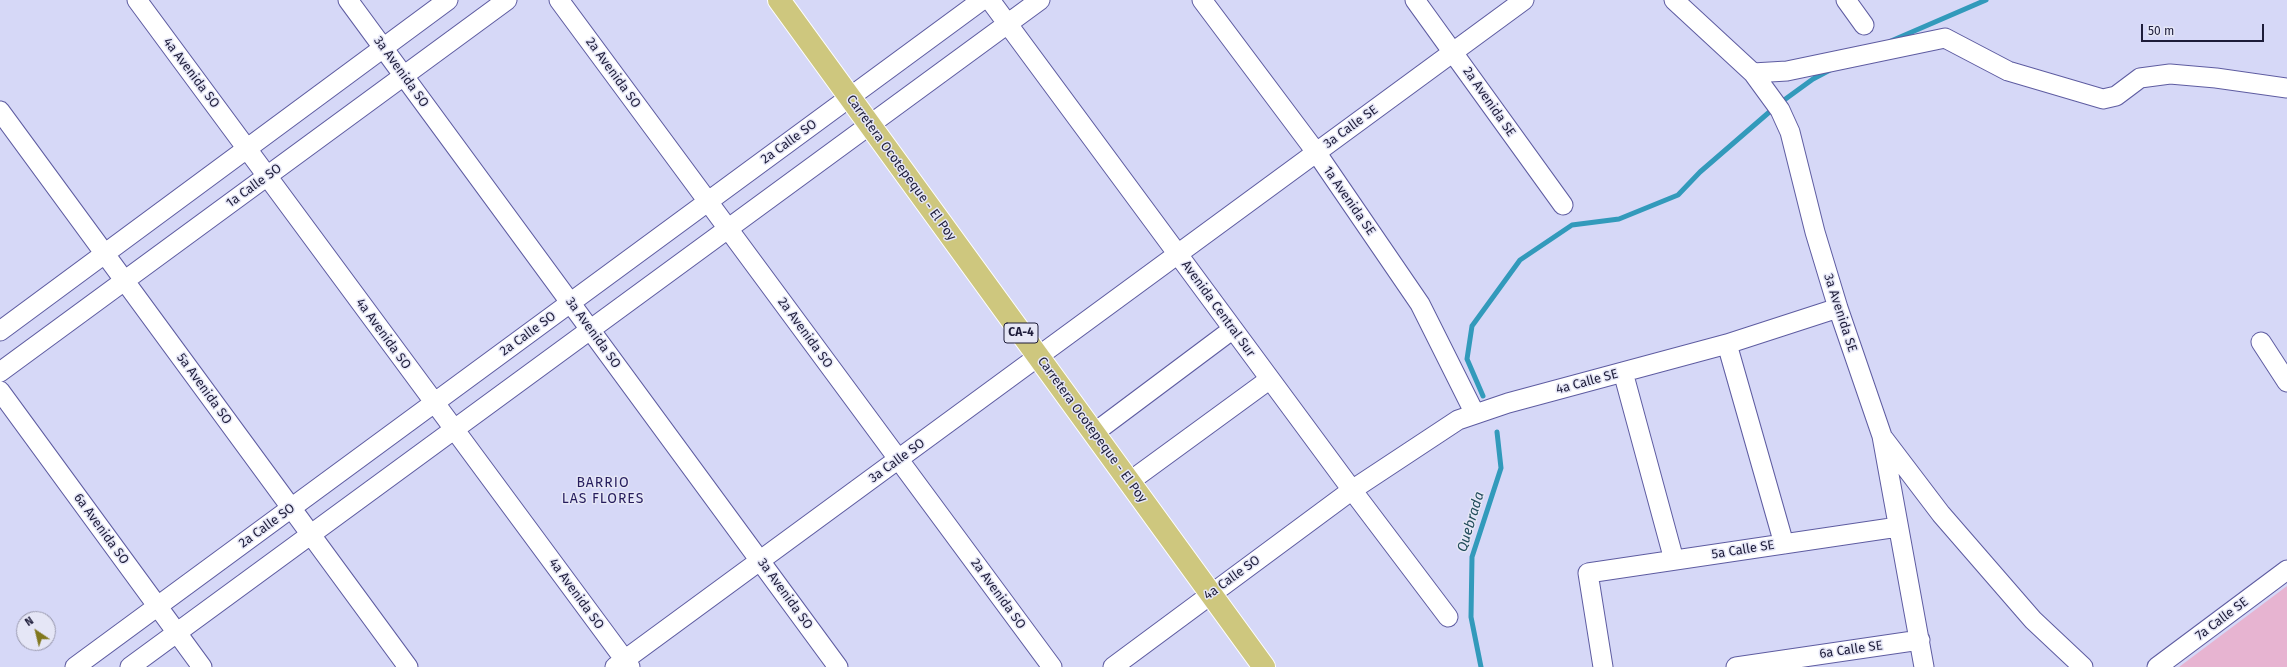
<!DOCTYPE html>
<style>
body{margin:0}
#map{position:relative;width:2287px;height:667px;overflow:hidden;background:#d6d8f7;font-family:"Fira Sans",sans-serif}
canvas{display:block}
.north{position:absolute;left:16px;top:611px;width:40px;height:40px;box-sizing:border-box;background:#e5e6f6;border:1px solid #9595aa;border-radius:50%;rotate:325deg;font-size:11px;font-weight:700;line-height:16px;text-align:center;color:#1d1c39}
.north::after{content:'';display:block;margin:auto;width:14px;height:18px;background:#81781d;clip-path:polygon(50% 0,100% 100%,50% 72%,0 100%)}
.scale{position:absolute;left:2141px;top:24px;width:123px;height:18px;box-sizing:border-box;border:2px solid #1d1c39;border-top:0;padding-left:5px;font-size:12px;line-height:14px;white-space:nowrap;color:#1d1c39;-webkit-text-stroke:3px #e5e6f6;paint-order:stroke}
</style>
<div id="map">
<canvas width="2287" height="667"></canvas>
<div class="north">N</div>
<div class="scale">50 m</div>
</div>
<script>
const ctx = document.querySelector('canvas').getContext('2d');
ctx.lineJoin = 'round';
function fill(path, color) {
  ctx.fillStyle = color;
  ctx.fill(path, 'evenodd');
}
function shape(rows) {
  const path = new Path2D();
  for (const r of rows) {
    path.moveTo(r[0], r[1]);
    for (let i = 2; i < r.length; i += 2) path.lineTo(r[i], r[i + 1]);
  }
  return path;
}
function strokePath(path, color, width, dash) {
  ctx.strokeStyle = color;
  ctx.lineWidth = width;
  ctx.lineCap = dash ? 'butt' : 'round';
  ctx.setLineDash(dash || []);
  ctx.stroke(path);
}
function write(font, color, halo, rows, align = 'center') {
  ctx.font = font + ' "Fira Sans",sans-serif';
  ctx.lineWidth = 3;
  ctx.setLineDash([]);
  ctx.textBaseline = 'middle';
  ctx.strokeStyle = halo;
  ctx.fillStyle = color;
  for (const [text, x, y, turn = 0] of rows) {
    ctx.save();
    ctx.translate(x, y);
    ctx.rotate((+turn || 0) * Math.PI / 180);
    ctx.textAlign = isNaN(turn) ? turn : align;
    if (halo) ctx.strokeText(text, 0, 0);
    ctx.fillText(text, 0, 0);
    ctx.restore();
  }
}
fill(shape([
 [2287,586,2287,667,2179,667]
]), '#e7b4d1');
strokePath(shape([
 [1891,41,1986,0],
 [1780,103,1813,79,1830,70],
 [1483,396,1467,359,1472,326,1520,260,1572,225,1619,219,1678,195,1700,172,1774,108],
 [1481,667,1471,617,1472,557,1501,468,1497,432]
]), '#329abb', 5);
const minor = shape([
 [137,0,630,667],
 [348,0,838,667],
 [559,0,1052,667],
 [990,0,1352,490,1448,617],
 [1202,0,1316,152,1420,304,1475,414],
 [1415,0,1563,205],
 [1674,0,1753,73,1780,110,1790,132,1815,232,1838,308,1882,436,1924,667],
 [1846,0,1864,25],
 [1753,73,1787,71,1945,38,2008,71,2103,99,2116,96,2140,78,2170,74,2216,78,2287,88],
 [0,111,408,667],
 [0,331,448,0],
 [2261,342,2287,382],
 [1727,344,1784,544],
 [0,372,507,0],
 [1623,372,1674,560],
 [0,391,202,667],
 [1094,433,1233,329],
 [1884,439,1941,514,2033,620,2083,667],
 [1129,482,1270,379],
 [75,667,982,0],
 [130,667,1040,0],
 [615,667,1524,0],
 [1113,667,1352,490,1458,420,1508,403,1727,344,1838,308],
 [1603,667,1588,573,1898,527],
 [1736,667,1920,640],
 [2157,667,2287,570]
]);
const primary = shape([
 [779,0,1264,667]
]);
strokePath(minor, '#5e5ca1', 21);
strokePath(primary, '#fff', 24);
strokePath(minor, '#fff', 19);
strokePath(primary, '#cec77e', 22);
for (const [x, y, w] of [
 [1021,333,34]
]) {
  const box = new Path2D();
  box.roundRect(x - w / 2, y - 10, w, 20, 3);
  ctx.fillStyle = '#e5e6f6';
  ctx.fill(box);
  strokePath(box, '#1d1c39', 1);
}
write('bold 12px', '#1d1c39', null, [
 ["CA-4",1021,333]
]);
write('13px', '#1d1c39', '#e5e6f6', [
 ["3a Avenida SO",401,72,54],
 ["4a Avenida SO",191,73,53],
 ["2a Avenida SO",613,73,54],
 ["2a Avenida SE",1489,102,55],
 ["3a Calle SE",1351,127,-36],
 ["2a Calle SO",789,142,-36],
 ["Carretera Ocotepeque - El Poy",901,168,54],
 ["1a Calle SO",254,186,-36],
 ["1a Avenida SE",1349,201,55],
 ["Avenida Central Sur",1218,309,54],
 ["3a Avenida SE",1840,313,72],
 ["3a Avenida SO",593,333,54],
 ["2a Avenida SO",805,333,54],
 ["4a Avenida SO",383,334,54],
 ["2a Calle SO",528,334,-36],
 ["4a Calle SE",1587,382,-15],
 ["5a Avenida SO",204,389,54],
 ["Carretera Ocotepeque - El Poy",1092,430,54],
 ["3a Calle SO",897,461,-36],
 ["2a Calle SO",267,526,-36],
 ["6a Avenida SO",101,529,54],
 ["5a Calle SE",1743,550,-9],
 ["4a Calle SO",1232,578,-36],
 ["4a Avenida SO",576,594,54],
 ["3a Avenida SO",785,594,54],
 ["2a Avenida SO",998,594,54],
 ["7a Calle SE",2222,619,-37],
 ["6a Calle SE",1851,650,-8]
]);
ctx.letterSpacing = '1px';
write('14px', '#261d5d', '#e5e6f6', [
 ["BARRIO",603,483],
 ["LAS FLORES",603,499]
]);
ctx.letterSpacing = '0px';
write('italic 14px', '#214c5b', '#e5e6f6', [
 ["Quebrada",1471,522,-73]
]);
</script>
